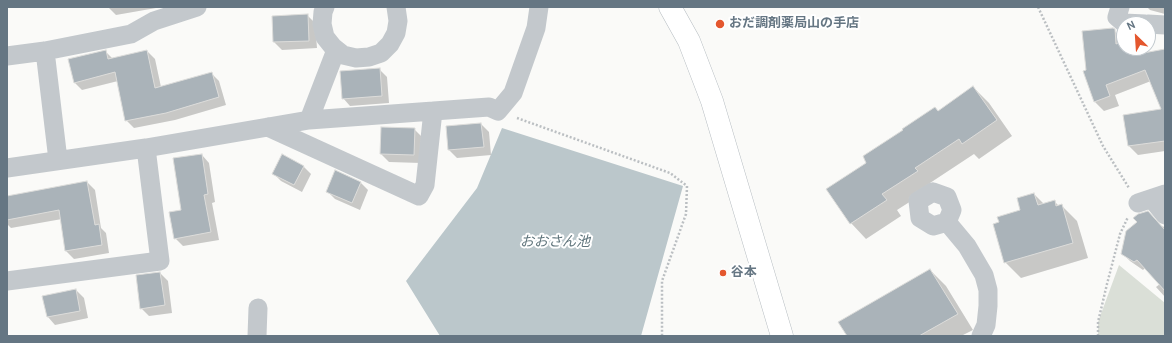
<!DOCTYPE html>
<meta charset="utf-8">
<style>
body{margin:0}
#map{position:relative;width:1172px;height:343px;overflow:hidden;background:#fafaf8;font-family:Overpass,sans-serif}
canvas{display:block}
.frame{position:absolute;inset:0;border:8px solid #657683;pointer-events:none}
.north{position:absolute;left:1116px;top:16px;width:40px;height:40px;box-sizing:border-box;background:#fff;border:1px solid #c1c8cd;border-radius:50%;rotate:335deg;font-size:11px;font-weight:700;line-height:16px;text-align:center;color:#657683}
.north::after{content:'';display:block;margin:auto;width:14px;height:18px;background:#e4572e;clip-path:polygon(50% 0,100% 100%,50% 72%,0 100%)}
</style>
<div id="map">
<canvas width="1172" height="343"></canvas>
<div class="frame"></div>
<div class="north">N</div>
</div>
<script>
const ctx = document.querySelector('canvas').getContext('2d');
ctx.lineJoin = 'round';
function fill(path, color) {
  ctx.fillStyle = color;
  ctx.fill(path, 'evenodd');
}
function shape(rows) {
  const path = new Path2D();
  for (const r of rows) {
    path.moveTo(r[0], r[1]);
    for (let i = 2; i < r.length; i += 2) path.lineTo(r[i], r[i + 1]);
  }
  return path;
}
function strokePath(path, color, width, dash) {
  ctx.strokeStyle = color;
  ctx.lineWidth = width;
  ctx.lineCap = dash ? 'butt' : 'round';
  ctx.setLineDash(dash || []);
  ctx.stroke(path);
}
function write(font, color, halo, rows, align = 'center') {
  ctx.font = font + ' Overpass,"Noto Sans JP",sans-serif';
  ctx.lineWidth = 4;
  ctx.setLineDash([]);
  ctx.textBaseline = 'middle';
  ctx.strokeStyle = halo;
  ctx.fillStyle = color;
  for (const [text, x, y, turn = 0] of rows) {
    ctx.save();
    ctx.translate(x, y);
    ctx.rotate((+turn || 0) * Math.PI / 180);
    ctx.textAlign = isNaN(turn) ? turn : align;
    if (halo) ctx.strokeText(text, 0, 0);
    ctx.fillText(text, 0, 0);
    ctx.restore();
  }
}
fill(shape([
 [1119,265,1165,303,1165,336,1098,336,1098,322]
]), '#dadfd7');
fill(shape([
 [502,128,683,186,641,336,440,336,406,281,477,188]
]), '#bbc7cb');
fill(shape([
 [108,7,156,7,156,8,116,15],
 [1147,7,1165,7,1165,14,1150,10],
 [307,15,315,23,317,48,282,50,274,42,273,17],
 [1112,29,1124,40,1124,48,1140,48,1143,54,1165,50,1165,151,1138,155,1129,146,1163,110,1151,81,1115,95,1119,106,1104,111,1095,102,1087,70],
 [105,51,113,59,147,51,155,59,161,87,211,73,219,81,226,105,175,120,134,128,126,120,118,81,82,90,74,82],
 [379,69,387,77,389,103,350,106,343,98],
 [973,87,989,103,1012,136,979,159,974,154,930,183,933,187,897,210,901,216,866,239,851,223,868,163],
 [481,124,489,132,491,155,457,158,449,150],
 [414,129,422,137,421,163,389,162,381,154],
 [202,155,209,163,215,202,212,203,219,240,183,246,175,238],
 [303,166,311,174,302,192,281,181,273,173],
 [87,182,95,190,101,228,106,233,109,253,74,259,66,251,62,219,11,228,7,224,7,197],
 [360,182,368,190,360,210,335,199,327,191],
 [1034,194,1044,204,1054,201,1059,206,1061,205,1077,221,1088,258,1021,278,1005,262,1022,211],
 [1160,226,1165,227,1165,297,1156,287,1160,284,1145,268,1143,270,1130,261,1122,253],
 [930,270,946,286,973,330,961,336,848,336],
 [160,273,168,281,172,313,149,316,141,308],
 [76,290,84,298,88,318,55,325,48,317]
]), '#0003');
const building = shape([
 [308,14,309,41,273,42,272,16,308,14],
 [1113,28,1115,29,1116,44,1124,41,1124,48,1135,48,1138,54,1165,49,1165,141,1128,146,1123,115,1161,109,1145,70,1106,85,1110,96,1094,102,1083,71,1086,70,1082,31,1113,28],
 [106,50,108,59,147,50,155,88,212,72,219,97,166,113,125,121,115,72,74,83,68,59,106,50],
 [380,68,382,96,342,99,340,71,380,68],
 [973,86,997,120,962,144,959,139,915,168,918,171,882,194,887,200,850,224,826,189,866,163,863,156,903,130,902,129,935,107,938,111,973,86],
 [481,123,484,147,448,150,446,126,481,123],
 [381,127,415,128,414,155,380,154,381,127],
 [202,154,208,194,204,195,211,232,174,239,169,212,181,210,173,158,202,154],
 [282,154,304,166,294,185,272,174,282,154],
 [335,170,361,182,352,203,326,192,335,170],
 [87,181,95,225,99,224,102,245,65,251,59,210,7,220,7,196,87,181],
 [1034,193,1038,205,1055,200,1056,206,1062,204,1073,243,1004,263,993,224,999,222,997,217,1020,210,1017,198,1034,193],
 [1148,211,1165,230,1165,291,1137,260,1134,262,1121,254,1126,231,1137,222,1133,218,1138,214,1148,211],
 [930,269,958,314,919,336,847,336,838,322,930,269],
 [160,272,165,305,140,309,136,275,160,272],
 [76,289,80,311,47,317,42,296,76,289]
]);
fill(building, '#aab3b9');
strokePath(building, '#dcdcda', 1);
const secondary = shape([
 [670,7,689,41,712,101,782,336]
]);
strokePath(secondary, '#b3babf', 23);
strokePath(shape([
 [1038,7,1103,146,1129,188],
 [517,118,670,173,687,186,686,214,662,281,662,336],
 [1098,336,1098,322,1107,284,1120,234,1128,217]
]), '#bbbfc2', 2.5, [2, 2]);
strokePath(shape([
 [325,7,323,12,322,24,325,37,333,47,343,55,356,58,369,57,381,53,390,44,396,33,398,21,396,7],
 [1120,7,1117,17,1124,23,1145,24],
 [1148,24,1165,25],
 [45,51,58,160],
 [7,56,45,51,131,34,154,21,197,7],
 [309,120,336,50],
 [268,127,419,196,425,185,433,111],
 [7,168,146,148,309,120,489,107,498,111,513,93,536,28,539,7],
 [933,192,947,197,952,210,947,222,933,226,920,218,918,201,933,192],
 [1152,199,1165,215],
 [1138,203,1165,194],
 [947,222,967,246,984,275,988,290,988,306,986,325,981,336],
 [7,281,160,261,146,148],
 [257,336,258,308]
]), '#c3c8cc', 19);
strokePath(secondary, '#fff', 22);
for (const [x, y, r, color] of [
 [720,24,5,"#e4572e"],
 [723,273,4,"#e4572e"]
]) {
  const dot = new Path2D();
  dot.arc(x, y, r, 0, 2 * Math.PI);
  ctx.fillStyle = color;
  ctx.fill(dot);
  strokePath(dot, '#fff', 1.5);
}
write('bold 13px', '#657683', '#fff', [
 ["おだ調剤薬局山の手店",729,24],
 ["谷本",731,273]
], 'left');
write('italic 14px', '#60757c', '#fff', [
 ["おおさん池",555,243]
]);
</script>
